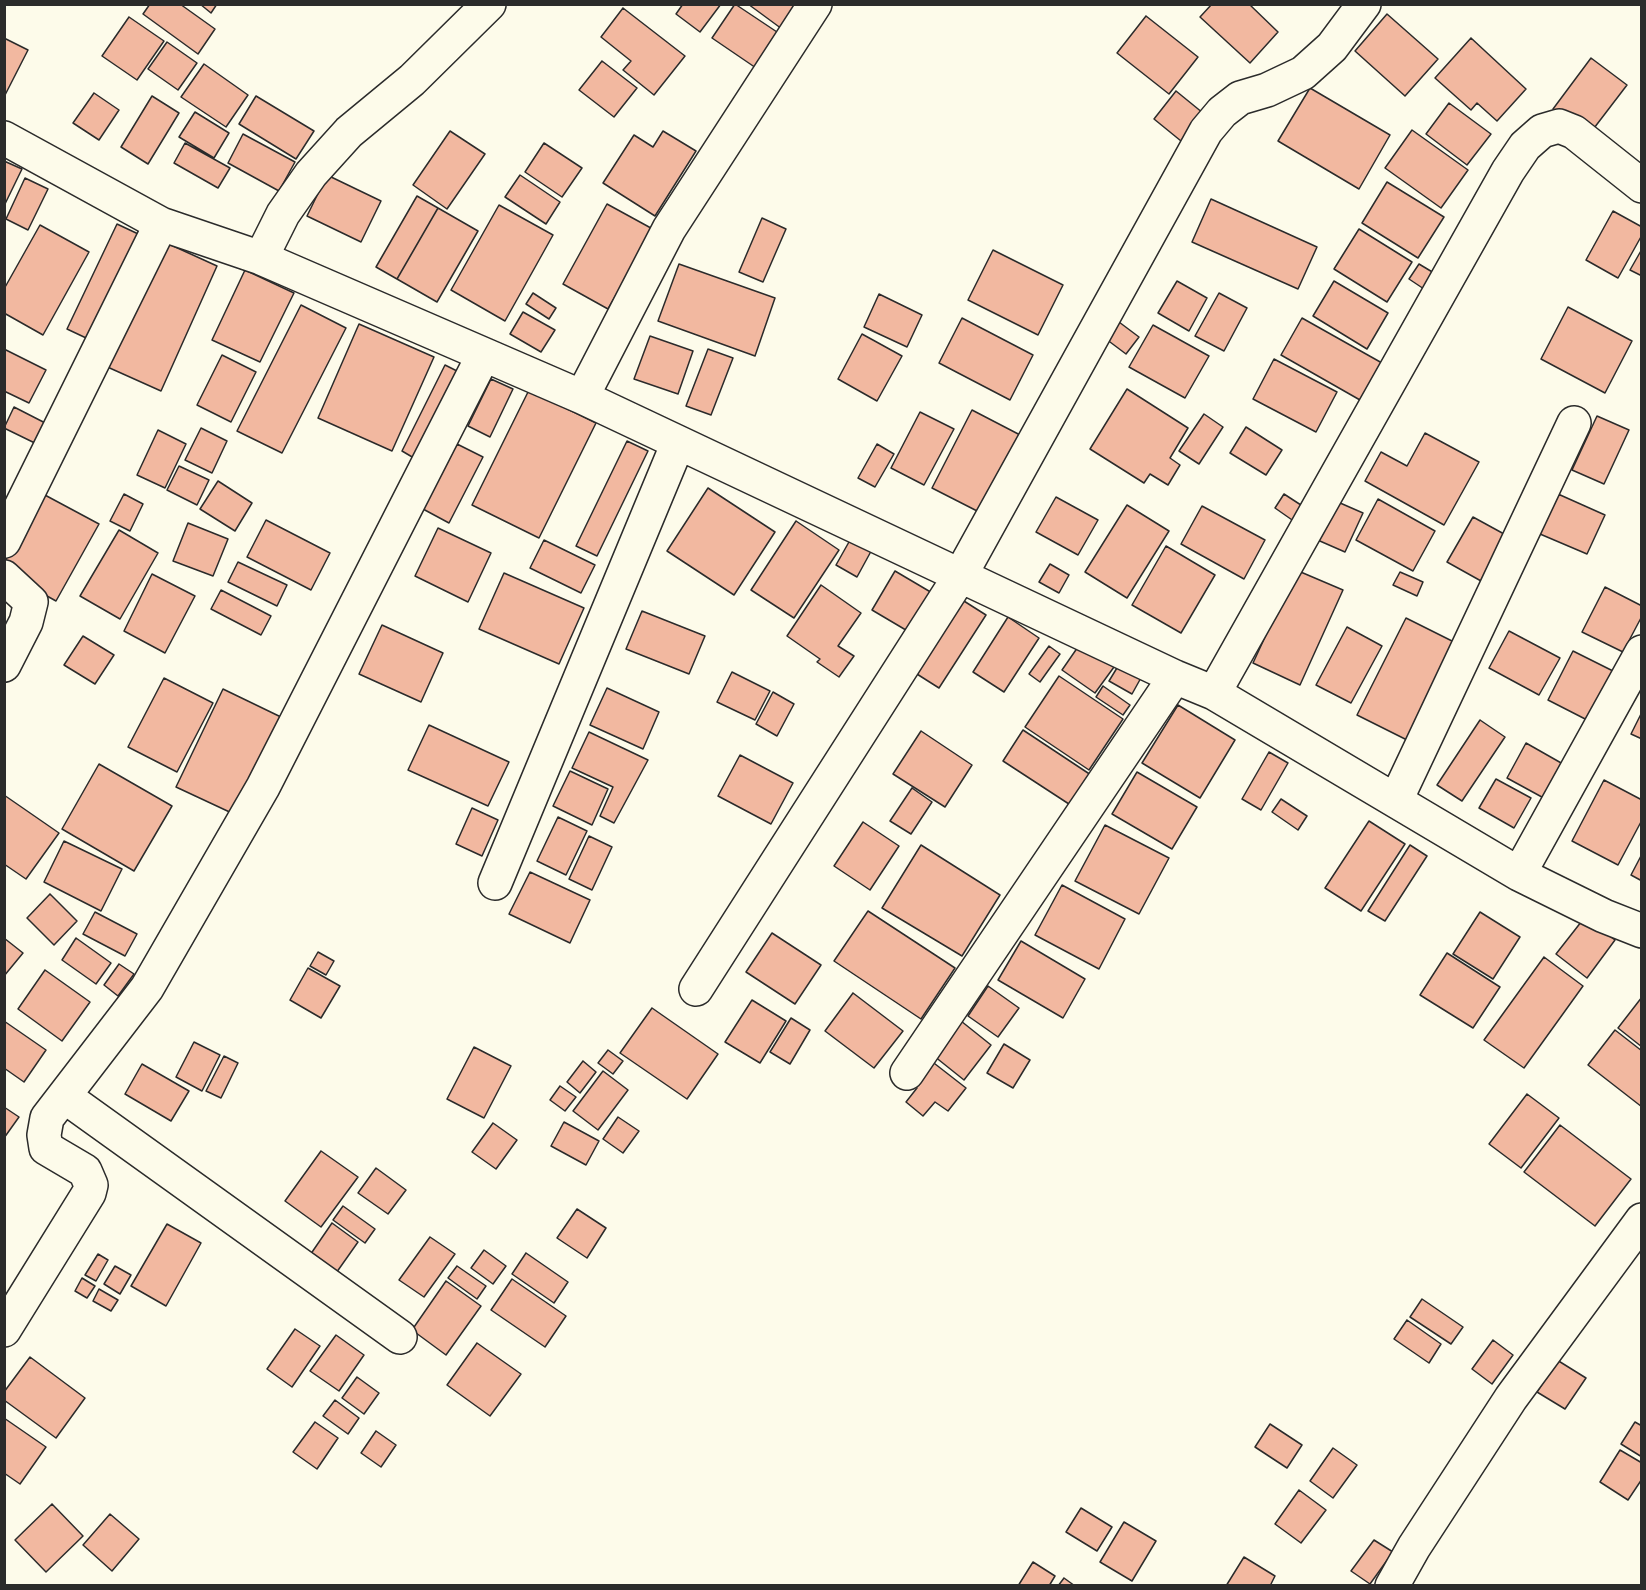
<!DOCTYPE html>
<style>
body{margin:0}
#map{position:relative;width:1646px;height:1590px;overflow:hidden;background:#fdfbea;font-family:"DejaVu Sans",sans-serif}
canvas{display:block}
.frame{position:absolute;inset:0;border:6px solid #2b2b2b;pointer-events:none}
</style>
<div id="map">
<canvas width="1646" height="1590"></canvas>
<div class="frame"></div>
</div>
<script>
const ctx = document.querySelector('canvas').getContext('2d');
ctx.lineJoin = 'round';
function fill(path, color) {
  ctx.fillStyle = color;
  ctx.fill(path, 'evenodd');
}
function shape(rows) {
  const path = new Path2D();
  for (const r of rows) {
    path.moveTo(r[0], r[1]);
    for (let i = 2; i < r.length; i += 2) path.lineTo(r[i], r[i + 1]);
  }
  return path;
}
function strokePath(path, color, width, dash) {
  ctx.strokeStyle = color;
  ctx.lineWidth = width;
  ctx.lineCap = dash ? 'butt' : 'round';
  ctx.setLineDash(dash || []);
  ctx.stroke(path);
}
const building = shape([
 [150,4,180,4,215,29,198,54,143,14,150,4],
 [200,4,217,4,211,13,200,4],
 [683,4,721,4,700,32,676,14,683,4],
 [735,4,783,36,759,70,712,38,735,4],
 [748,4,799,4,782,29,748,4],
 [1212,4,1249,4,1278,32,1250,63,1200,17,1212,4],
 [623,8,685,56,654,95,623,70,631,61,601,37,623,8],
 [1387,14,1438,59,1405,96,1355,51,1387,14],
 [1146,16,1198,57,1169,94,1117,53,1146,16],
 [129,17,164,41,137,80,102,56,129,17],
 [4,38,28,50,4,97,4,38],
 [1471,38,1526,89,1497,121,1477,103,1471,110,1435,78,1471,38],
 [167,42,197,63,178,90,148,69,167,42],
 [1591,58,1627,85,1588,136,1553,109,1591,58],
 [602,61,637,88,614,117,579,90,602,61],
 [204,64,248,95,226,127,181,97,204,64],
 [1310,88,1390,135,1359,189,1278,141,1310,88],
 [1176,91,1203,113,1181,141,1154,119,1176,91],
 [94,93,119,110,99,140,73,123,94,93],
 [152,96,179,113,148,164,121,147,152,96],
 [256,96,314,131,296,159,239,124,256,96],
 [1449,103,1491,134,1467,165,1426,134,1449,103],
 [195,112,229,133,214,158,179,137,195,112],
 [1412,130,1468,170,1441,208,1385,168,1412,130],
 [450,131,485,154,447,209,413,185,450,131],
 [663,131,696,151,655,216,603,183,634,135,653,147,663,131],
 [243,134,295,162,279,191,228,163,243,134],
 [185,143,230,168,218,188,174,163,185,143],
 [544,143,582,168,562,197,525,172,544,143],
 [4,161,22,169,4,206,4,161],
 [327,175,381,201,361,242,307,216,327,175],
 [520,175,560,202,546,224,505,197,520,175],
 [25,178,48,189,28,230,6,219,25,178],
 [1387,182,1444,217,1418,258,1362,223,1387,182],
 [417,196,438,208,397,279,376,267,417,196],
 [1211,199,1317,247,1298,289,1192,242,1211,199],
 [607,204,660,233,626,278,608,309,563,284,607,204],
 [499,205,553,235,505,321,451,290,499,205],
 [438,208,478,231,437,302,397,279,438,208],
 [1613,211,1642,227,1642,235,1618,278,1586,260,1613,211],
 [762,218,786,229,763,282,739,272,762,218],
 [117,224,151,240,101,345,67,329,117,224],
 [40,225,89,252,43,335,4,313,4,289,40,225],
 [1359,229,1412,262,1387,302,1334,269,1359,229],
 [160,240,217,266,161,391,103,365,160,240],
 [1642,249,1642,276,1630,270,1642,249],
 [993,250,1063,285,1038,335,968,300,993,250],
 [679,264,775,298,755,356,658,321,679,264],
 [1419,264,1434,273,1424,289,1409,279,1419,264],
 [245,270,294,293,260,362,212,340,245,270],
 [1177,281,1207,298,1189,331,1158,313,1177,281],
 [1334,281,1388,313,1367,349,1313,316,1334,281],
 [533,293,556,308,549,319,526,304,533,293],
 [1219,293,1247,308,1224,351,1195,336,1219,293],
 [879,294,922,315,907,347,864,327,879,294],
 [301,305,346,328,282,453,237,431,301,305],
 [1568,307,1632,341,1605,393,1541,359,1568,307],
 [523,312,555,330,541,352,510,334,523,312],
 [962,318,1033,355,1010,400,939,363,962,318],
 [1302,318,1382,363,1360,400,1281,355,1302,318],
 [1115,319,1139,337,1126,354,1102,336,1115,319],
 [359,324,434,357,392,451,318,418,359,324],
 [1153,325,1209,356,1185,398,1129,367,1153,325],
 [862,334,902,356,877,401,838,379,862,334],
 [650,336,693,351,678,394,634,379,650,336],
 [4,349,46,370,29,403,4,391,4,349],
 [708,349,733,358,711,415,686,406,708,349],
 [222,355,256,372,231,422,197,405,222,355],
 [1274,359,1337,392,1316,432,1253,399,1274,359],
 [445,365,463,374,419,461,402,451,445,365],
 [491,379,513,389,490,437,468,426,491,379],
 [1127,389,1188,428,1170,458,1180,465,1168,485,1150,474,1144,483,1090,449,1127,389],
 [529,390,596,423,539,538,472,505,529,390],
 [14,407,55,428,45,448,4,428,14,407],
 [972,410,1024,437,983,514,932,488,972,410],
 [920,412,954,429,924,485,891,468,920,412],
 [1204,414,1223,427,1199,464,1179,451,1204,414],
 [1597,416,1629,430,1604,484,1572,470,1597,416],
 [1246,427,1282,450,1266,475,1230,453,1246,427],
 [201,428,227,441,212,473,185,460,201,428],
 [158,430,186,444,165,488,137,475,158,430],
 [1425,433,1479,462,1444,525,1365,481,1381,452,1407,466,1425,433],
 [627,441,648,451,597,556,576,546,627,441],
 [457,444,483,457,449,523,423,509,457,444],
 [877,444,894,454,875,487,858,478,877,444],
 [179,466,209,480,197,505,167,490,179,466],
 [218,481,252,503,235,531,200,509,218,481],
 [708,488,775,532,734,595,667,551,708,488],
 [43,494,99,524,56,601,4,572,4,563,43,494],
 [124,494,143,504,130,531,110,521,124,494],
 [1284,494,1304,507,1295,522,1275,508,1284,494],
 [1558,494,1605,515,1587,554,1540,534,1558,494],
 [1056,497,1098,520,1078,555,1036,532,1056,497],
 [1331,499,1363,513,1345,552,1313,538,1331,499],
 [1378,499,1435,531,1413,571,1356,540,1378,499],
 [1127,505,1169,531,1127,598,1085,572,1127,505],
 [1202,506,1265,540,1244,579,1181,544,1202,506],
 [1473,517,1515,540,1490,586,1447,562,1473,517],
 [266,520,330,553,311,590,247,557,266,520],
 [796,521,839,550,794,618,751,590,796,521],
 [188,523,228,539,213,576,173,561,188,523],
 [438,528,491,553,468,602,415,576,438,528],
 [119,530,158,553,120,619,80,596,119,530],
 [854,533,875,544,857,577,836,565,854,533],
 [544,540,595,565,581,593,530,568,544,540],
 [1166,546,1215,575,1181,633,1132,605,1166,546],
 [238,562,287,585,277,606,228,582,238,562],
 [1050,564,1069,575,1059,593,1039,582,1050,564],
 [1296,570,1343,590,1300,685,1253,663,1296,570],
 [895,571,939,597,916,636,872,610,895,571],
 [1400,572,1423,582,1417,596,1393,585,1400,572],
 [504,573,584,608,559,664,479,629,504,573],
 [152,574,195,596,165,653,124,631,152,574],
 [821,585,861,613,838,646,854,656,839,677,817,662,820,659,787,636,821,585],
 [1605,587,1642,606,1642,616,1623,652,1582,632,1605,587],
 [221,590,271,616,261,635,211,609,221,590],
 [956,596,986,615,939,688,909,669,956,596],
 [642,611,705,636,689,674,626,649,642,611],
 [1008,617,1039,638,1004,692,973,672,1008,617],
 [1406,618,1462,646,1413,743,1357,715,1406,618],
 [382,625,443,653,421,702,359,674,382,625],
 [1347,627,1382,646,1351,703,1316,685,1347,627],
 [1509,631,1560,658,1539,695,1489,668,1509,631],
 [83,636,114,655,95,684,64,665,83,636],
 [1080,644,1114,667,1095,693,1062,670,1080,644],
 [1049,646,1060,654,1040,682,1029,674,1049,646],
 [1573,651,1619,674,1593,723,1548,700,1573,651],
 [1120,663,1142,676,1132,694,1109,681,1120,663],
 [732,672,770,691,755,720,717,702,732,672],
 [1059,676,1123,719,1089,770,1025,727,1059,676],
 [164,678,213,703,177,772,128,747,164,678],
 [1103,686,1130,705,1123,715,1096,697,1103,686],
 [607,688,659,712,643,749,590,725,607,688],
 [223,689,283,718,236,815,176,787,223,689],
 [773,692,794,704,777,736,756,724,773,692],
 [1178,705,1235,740,1200,798,1142,763,1178,705],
 [1642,712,1642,739,1631,734,1642,712],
 [1480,720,1505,737,1462,801,1437,785,1480,720],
 [429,725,509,762,488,806,408,770,429,725],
 [1023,730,1091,775,1072,806,1003,761,1023,730],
 [921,731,972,765,945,807,893,774,921,731],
 [589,732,648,760,614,823,600,816,613,787,572,768,589,732],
 [1526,743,1570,768,1551,802,1507,778,1526,743],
 [1269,752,1288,763,1261,810,1242,799,1269,752],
 [740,755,793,783,771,824,718,796,740,755],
 [99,764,172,806,134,871,62,829,99,764],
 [570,771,608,789,592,825,553,806,570,771],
 [1137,772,1197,807,1172,849,1112,814,1137,772],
 [1496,779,1531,798,1514,828,1479,808,1496,779],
 [1604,780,1642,800,1642,820,1618,865,1572,841,1604,780],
 [912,788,932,802,911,834,890,821,912,788],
 [4,795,59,833,26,879,4,864,4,795],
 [1281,799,1307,816,1298,830,1272,812,1281,799],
 [472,808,498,820,482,856,456,844,472,808],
 [558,817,587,831,566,875,537,861,558,817],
 [1369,821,1405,844,1361,911,1325,888,1369,821],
 [863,822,899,846,870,890,834,866,863,822],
 [1105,825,1169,858,1139,914,1075,881,1105,825],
 [589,836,612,847,592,890,569,879,589,836],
 [64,841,122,869,101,911,44,882,64,841],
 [921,845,1000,895,962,956,882,908,921,845],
 [1410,845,1427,856,1385,921,1368,911,1410,845],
 [1642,854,1642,881,1631,875,1642,854],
 [530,872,590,900,570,943,509,914,530,872],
 [1062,885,1125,919,1099,969,1035,935,1062,885],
 [50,894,77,921,54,945,27,918,50,894],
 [868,911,955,968,921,1019,834,961,868,911],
 [95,912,137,934,125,956,83,934,95,912],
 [1480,912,1520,937,1493,979,1453,954,1480,912],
 [1585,917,1615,940,1587,978,1556,954,1585,917],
 [772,933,821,965,795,1004,746,972,772,933],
 [4,938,23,953,4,976,4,938],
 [76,938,111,963,96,984,62,960,76,938],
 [1021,941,1085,979,1063,1018,998,980,1021,941],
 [318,952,334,961,326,975,310,966,318,952],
 [1447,953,1500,987,1473,1028,1420,995,1447,953],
 [1544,957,1583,986,1524,1068,1484,1040,1544,957],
 [119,964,134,974,118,996,104,985,119,964],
 [308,968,340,986,321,1018,290,1000,308,968],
 [45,970,90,1002,62,1041,18,1009,45,970],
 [988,986,1019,1008,998,1037,968,1016,988,986],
 [853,993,903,1031,874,1068,825,1031,853,993],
 [1642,997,1642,1047,1618,1028,1642,997],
 [752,1000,786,1021,760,1063,725,1042,752,1000],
 [652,1008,718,1054,687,1099,620,1053,652,1008],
 [791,1018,810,1030,790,1064,770,1052,791,1018],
 [4,1021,46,1050,24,1082,4,1068,4,1021],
 [961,1021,991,1045,964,1080,934,1056,961,1021],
 [1615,1030,1642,1051,1642,1107,1588,1065,1615,1030],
 [194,1042,220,1055,202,1091,176,1077,194,1042],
 [1004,1044,1030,1060,1013,1088,987,1073,1004,1044],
 [474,1047,511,1066,484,1118,447,1099,474,1047],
 [608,1050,623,1061,613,1074,598,1063,608,1050],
 [224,1056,238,1063,221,1098,206,1091,224,1056],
 [930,1060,966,1088,948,1111,935,1102,923,1116,906,1102,917,1088,911,1083,930,1060],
 [583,1061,596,1072,580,1093,567,1082,583,1061],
 [142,1064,189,1091,171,1121,125,1094,142,1064],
 [603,1071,628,1090,598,1130,573,1111,603,1071],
 [560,1086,576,1097,565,1111,550,1100,560,1086],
 [1527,1094,1559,1118,1521,1168,1489,1144,1527,1094],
 [4,1107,19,1117,4,1138,4,1107],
 [618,1117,639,1131,623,1153,603,1139,618,1117],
 [564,1122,599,1141,586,1165,551,1146,564,1122],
 [493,1123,517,1140,496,1169,472,1152,493,1123],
 [1560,1125,1631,1179,1595,1226,1524,1172,1560,1125],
 [321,1151,358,1177,321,1227,285,1201,321,1151],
 [376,1168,406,1190,388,1214,358,1193,376,1168],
 [343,1206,375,1229,365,1243,333,1220,343,1206],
 [577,1209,606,1228,587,1258,557,1238,577,1209],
 [332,1223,358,1242,334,1276,308,1258,332,1223],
 [167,1224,201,1243,166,1306,131,1286,167,1224],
 [430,1237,455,1254,424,1297,399,1280,430,1237],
 [484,1250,506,1266,493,1284,471,1268,484,1250],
 [526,1253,568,1282,554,1303,512,1274,526,1253],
 [98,1254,108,1260,96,1281,85,1275,98,1254],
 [115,1266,131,1275,120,1294,104,1284,115,1266],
 [457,1266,486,1286,477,1299,448,1278,457,1266],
 [82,1278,95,1286,87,1298,75,1291,82,1278],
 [512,1279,566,1316,545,1347,491,1310,512,1279],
 [446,1281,481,1306,446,1355,412,1330,446,1281],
 [99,1289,118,1300,111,1311,93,1301,99,1289],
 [1422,1299,1463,1327,1451,1344,1410,1317,1422,1299],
 [1407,1320,1441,1344,1429,1363,1394,1339,1407,1320],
 [295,1329,320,1346,292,1387,267,1369,295,1329],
 [336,1335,364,1355,339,1391,310,1371,336,1335],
 [1493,1340,1513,1355,1492,1384,1472,1369,1493,1340],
 [477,1343,521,1374,490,1416,447,1385,477,1343],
 [30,1357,85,1398,56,1438,4,1400,4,1392,30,1357],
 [1557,1360,1586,1378,1565,1409,1537,1392,1557,1360],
 [357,1377,379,1393,364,1414,342,1398,357,1377],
 [335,1400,359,1418,348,1434,323,1416,335,1400],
 [4,1418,46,1447,20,1484,4,1473,4,1418],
 [315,1422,338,1438,317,1469,293,1452,315,1422],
 [1635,1422,1642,1426,1642,1457,1621,1444,1635,1422],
 [1270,1424,1302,1445,1287,1468,1255,1447,1270,1424],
 [376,1431,396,1445,381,1467,361,1453,376,1431],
 [1333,1448,1357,1465,1333,1498,1310,1481,1333,1448],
 [1620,1450,1642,1463,1642,1479,1628,1500,1600,1482,1620,1450],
 [1299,1490,1326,1510,1301,1543,1275,1524,1299,1490],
 [52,1504,83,1536,46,1572,15,1540,52,1504],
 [1081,1508,1112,1527,1097,1551,1066,1532,1081,1508],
 [110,1514,139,1539,112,1571,83,1545,110,1514],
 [1124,1522,1156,1541,1132,1581,1100,1562,1124,1522],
 [1374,1540,1393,1552,1370,1584,1351,1571,1374,1540],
 [1244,1557,1275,1576,1270,1586,1226,1586,1244,1557],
 [1033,1562,1055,1576,1049,1586,1018,1586,1033,1562],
 [1064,1578,1075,1586,1058,1586,1064,1578]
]);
fill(building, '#f2b8a0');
strokePath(building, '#2b2b2b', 1.5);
const minor = shape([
 [4,138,161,224,261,258,582,397,1175,677,1214,693,1519,874,1604,916,1642,931],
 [261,258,283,214,311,174,349,132,412,80,489,4],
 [582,397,669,229,815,4],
 [4,541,161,224],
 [4,577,31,602,26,622,4,665],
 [1214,693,1508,171,1525,146,1542,131,1559,126,1574,132,1642,186],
 [1396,800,1574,423],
 [1519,874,1642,652],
 [495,883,678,443],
 [696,989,960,576,1206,131,1222,112,1240,98,1267,90,1303,73,1332,47,1364,4],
 [907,1073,1175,677],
 [64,1096,400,1337],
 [4,1330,89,1193,91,1185,85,1171,46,1148,44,1135,47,1118,147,988,263,787,483,356],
 [1392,1586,1414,1547,1511,1398,1642,1220]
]);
strokePath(minor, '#2b2b2b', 36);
strokePath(minor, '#fdfbea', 33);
</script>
